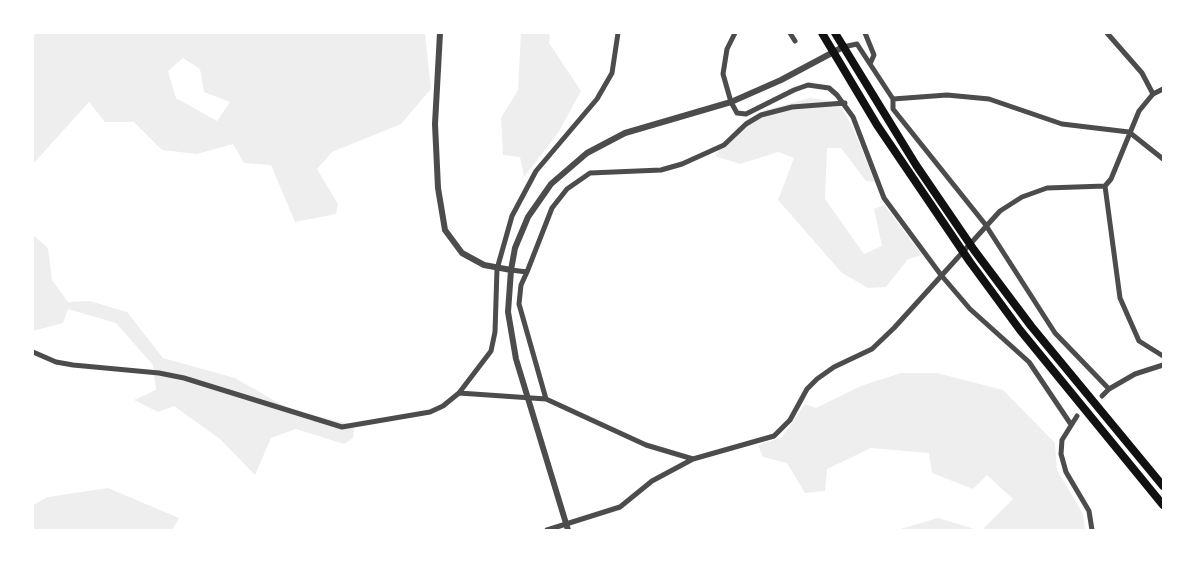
<!DOCTYPE html>
<style>
body{margin:0}
#map{position:relative;width:1196px;height:563px;overflow:hidden;background:#fff;font-family:"DM Sans",sans-serif}
canvas{display:block}
.frame{position:absolute;inset:0;border:34px solid #fff;pointer-events:none}
</style>
<div id="map">
<canvas width="1196" height="563"></canvas>
<div class="frame"></div>
</div>
<script>
const ctx = document.querySelector('canvas').getContext('2d');
ctx.lineJoin = 'round';
function fill(path, color) {
  ctx.fillStyle = color;
  ctx.fill(path, 'evenodd');
}
function shape(rows) {
  const path = new Path2D();
  for (const r of rows) {
    path.moveTo(r[0], r[1]);
    for (let i = 2; i < r.length; i += 2) path.lineTo(r[i], r[i + 1]);
  }
  return path;
}
function strokePath(path, color, width, dash) {
  ctx.strokeStyle = color;
  ctx.lineWidth = width;
  ctx.lineCap = dash ? 'butt' : 'round';
  ctx.setLineDash(dash || []);
  ctx.stroke(path);
}
fill(shape([
 [33,33,425,33,431,89,401,124,332,152,317,169,338,204,336,214,295,222,271,165,244,163,233,144,197,154,162,150,134,122,105,122,89,102,33,164],
 [183,58,200,69,204,92,230,102,217,121,176,98,168,71],
 [521,33,550,33,549,43,581,91,558,133,524,177,520,157,503,155,501,118,518,90],
 [810,98,838,102,852,126,875,182,866,181,841,148,827,148,825,199,864,254,882,246,874,209,884,205,922,255,908,259,886,287,868,288,842,273,778,200,794,158,778,152,740,164,715,156,737,128,765,110],
 [33,235,48,248,52,280,68,302,90,301,127,312,163,358,235,378,291,410,347,423,354,429,353,438,344,444,296,429,271,438,255,475,220,439,174,406,158,412,134,400,156,390,153,365,116,323,68,309,63,323,33,331],
 [901,373,937,373,1003,390,1055,443,1057,470,1083,514,1085,530,982,530,1013,499,987,475,973,489,932,473,929,453,871,448,827,469,825,491,805,493,787,463,763,457,758,445,781,438,805,404,816,408,861,386],
 [108,488,179,518,172,530,33,530,33,505,48,497],
 [938,518,978,530,897,530]
]), '#eee');
strokePath(shape([
 [735,33,727,49,723,74,731,102,737,113,746,114,794,90,808,85,829,88,837,95,853,117,884,198,941,275,970,309,1029,362,1070,423],
 [790,33,795,41],
 [865,33,874,55,870,64,893,99,893,109,985,224,1055,333,1109,389],
 [1107,33,1142,73,1153,94],
 [843,47,857,44,870,64],
 [1163,89,1153,94,1139,111,1111,179,1105,186,1120,298,1139,341,1163,356],
 [893,99,947,95,989,99,1062,124,1129,132,1163,159],
 [511,270,527,272,521,285,519,304,546,399],
 [527,272,552,208,567,189,590,173,661,170,682,164,724,145,746,124,761,115,792,107,845,103],
 [33,352,56,362,73,365,159,373,184,378,342,427,430,412,443,406,459,393,491,351,495,332,497,269,512,216,536,171,597,99,612,73,618,33],
 [459,393,546,399,646,445,693,459],
 [1102,396,1109,389,1135,374,1163,365],
 [1077,416,1062,440,1061,454,1066,472,1089,511,1092,530],
 [547,530,620,507,652,481,693,459,774,436,790,420,807,389,817,379,834,367,872,349,894,328,1000,211,1022,197,1047,188,1105,186]
]), '#4c4c4c', 5);
strokePath(shape([
 [440,33,435,124,438,188,445,230,462,253,484,265,511,270],
 [568,530,516,359,508,312,511,270,515,248,528,217,551,184,587,153,625,133,731,102,781,80,843,47]
]), '#4c4c4c', 6);
strokePath(shape([
 [822,33,877,125,970,262,1020,330,1163,505],
 [835,33,916,165,974,250,1031,326,1163,486]
]), '#111', 8);
</script>
